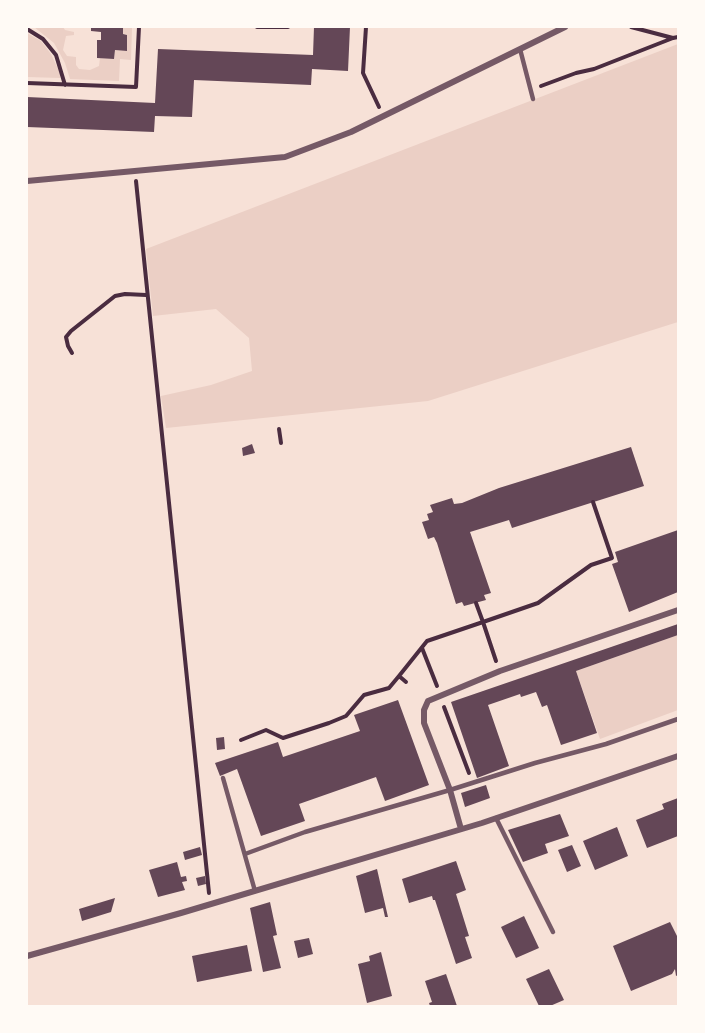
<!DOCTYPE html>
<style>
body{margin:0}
#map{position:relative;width:705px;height:1033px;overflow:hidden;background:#f7e1d7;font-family:Manrope,sans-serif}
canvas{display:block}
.frame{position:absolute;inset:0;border:28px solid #fffaf5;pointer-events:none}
</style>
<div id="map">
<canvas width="705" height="1033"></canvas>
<div class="frame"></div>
</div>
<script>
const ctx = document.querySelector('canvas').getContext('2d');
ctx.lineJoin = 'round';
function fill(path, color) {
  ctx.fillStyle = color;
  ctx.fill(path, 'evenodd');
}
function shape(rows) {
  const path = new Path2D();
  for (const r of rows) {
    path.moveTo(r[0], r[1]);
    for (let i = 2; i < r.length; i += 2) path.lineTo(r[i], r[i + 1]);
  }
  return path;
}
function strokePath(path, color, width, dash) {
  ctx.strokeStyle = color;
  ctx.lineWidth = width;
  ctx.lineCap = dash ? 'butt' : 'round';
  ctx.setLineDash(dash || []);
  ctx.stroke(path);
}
fill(shape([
 [34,27,63,27,65,30,74,32,74,35,66,36,63,50,67,56,76,57,76,65,79,69,90,70,99,66,100,58,114,59,115,50,127,51,127,35,123,34,123,27,132,28,131,60,120,59,119,81,70,79,65,63,54,43],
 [27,33,41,41,51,54,60,73,60,78,27,77],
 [678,44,678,322,428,401,166,428,161,396,211,385,252,371,249,338,216,309,153,316,146,249],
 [678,635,678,710,600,739,576,671]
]), '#ebcfc5');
fill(shape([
 [91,27,123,27,123,34,127,35,127,51,115,50,114,59,97,58,97,40,101,40,101,32,91,31],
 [314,27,350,27,348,71,312,69,311,85,194,80,192,117,155,116,154,132,27,127,27,97,155,103,158,49,313,55],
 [252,444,255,453,243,456,242,448],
 [631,447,644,486,512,528,509,520,470,532,491,593,484,595,486,600,464,606,462,602,456,604,437,543,434,537,428,539,422,522,429,520,427,514,433,512,430,505,452,498,454,504,462,503,499,488],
 [678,530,678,592,629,612,612,564,618,562,615,552],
 [678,624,678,635,576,671,597,733,561,745,547,705,542,707,536,692,521,697,520,694,488,705,509,766,477,778,451,702],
 [398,700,429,785,385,801,376,777,299,804,305,821,261,836,237,769,220,776,215,763,278,742,283,757,360,731,354,715],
 [224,737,225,749,217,750,216,738],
 [486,785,490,798,465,807,461,793],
 [678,798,678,836,647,848,636,820,664,809,662,804],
 [560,814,569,836,545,844,548,853,523,862,508,830],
 [617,827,628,856,595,870,583,841],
 [572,845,581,866,567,872,558,850],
 [200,847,202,855,185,860,183,852],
 [456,861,466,890,456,894,469,936,465,937,472,958,456,964,435,900,433,900,432,896,409,903,402,879],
 [177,862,181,877,186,876,187,881,182,882,185,890,158,897,149,870],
 [377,869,388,917,385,917,383,908,365,913,356,876],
 [205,876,206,884,198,886,196,878],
 [115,898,111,912,82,921,79,909],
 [270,902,277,935,273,936,281,968,263,972,250,908],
 [524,916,539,948,516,958,501,927],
 [670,922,678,938,678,975,676,976,675,969,672,974,631,991,613,946],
 [309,938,313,954,298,958,294,941],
 [247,945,252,971,197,982,192,956],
 [381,952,392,996,367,1003,358,964,370,961,369,956],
 [549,969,564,1000,550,1006,539,1006,526,979],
 [446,974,457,1006,430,1006,429,1003,432,1002,425,981]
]), '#644757');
strokePath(shape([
 [257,27,288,27],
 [366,27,363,73,379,107],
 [631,27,673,38,678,37],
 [27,29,43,39,56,55,65,85],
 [27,83,136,87,139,27],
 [541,86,576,73,594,69,673,38],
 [136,181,209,893],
 [72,353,68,346,66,337,71,331,115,296,125,294,146,295],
 [279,429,281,443],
 [422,648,437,686],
 [496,661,483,622,538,603,591,565,612,558,593,502],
 [406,682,399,676,427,641,483,622,476,603],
 [444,707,469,773],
 [241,740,266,730,283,738,329,723,346,716,364,695,389,688,399,676]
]), '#4a2c40', 4);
strokePath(shape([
 [520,49,533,99],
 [223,778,255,891],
 [496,818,553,932],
 [245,854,305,832,450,790,535,763,606,744,678,719]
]), '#755966', 4.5);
strokePath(shape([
 [27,181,285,157,351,132,565,27],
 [461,829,450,790,424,723,424,710,428,701,500,671,678,610],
 [27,956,181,913,482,823,678,756]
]), '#755966', 6);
</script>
